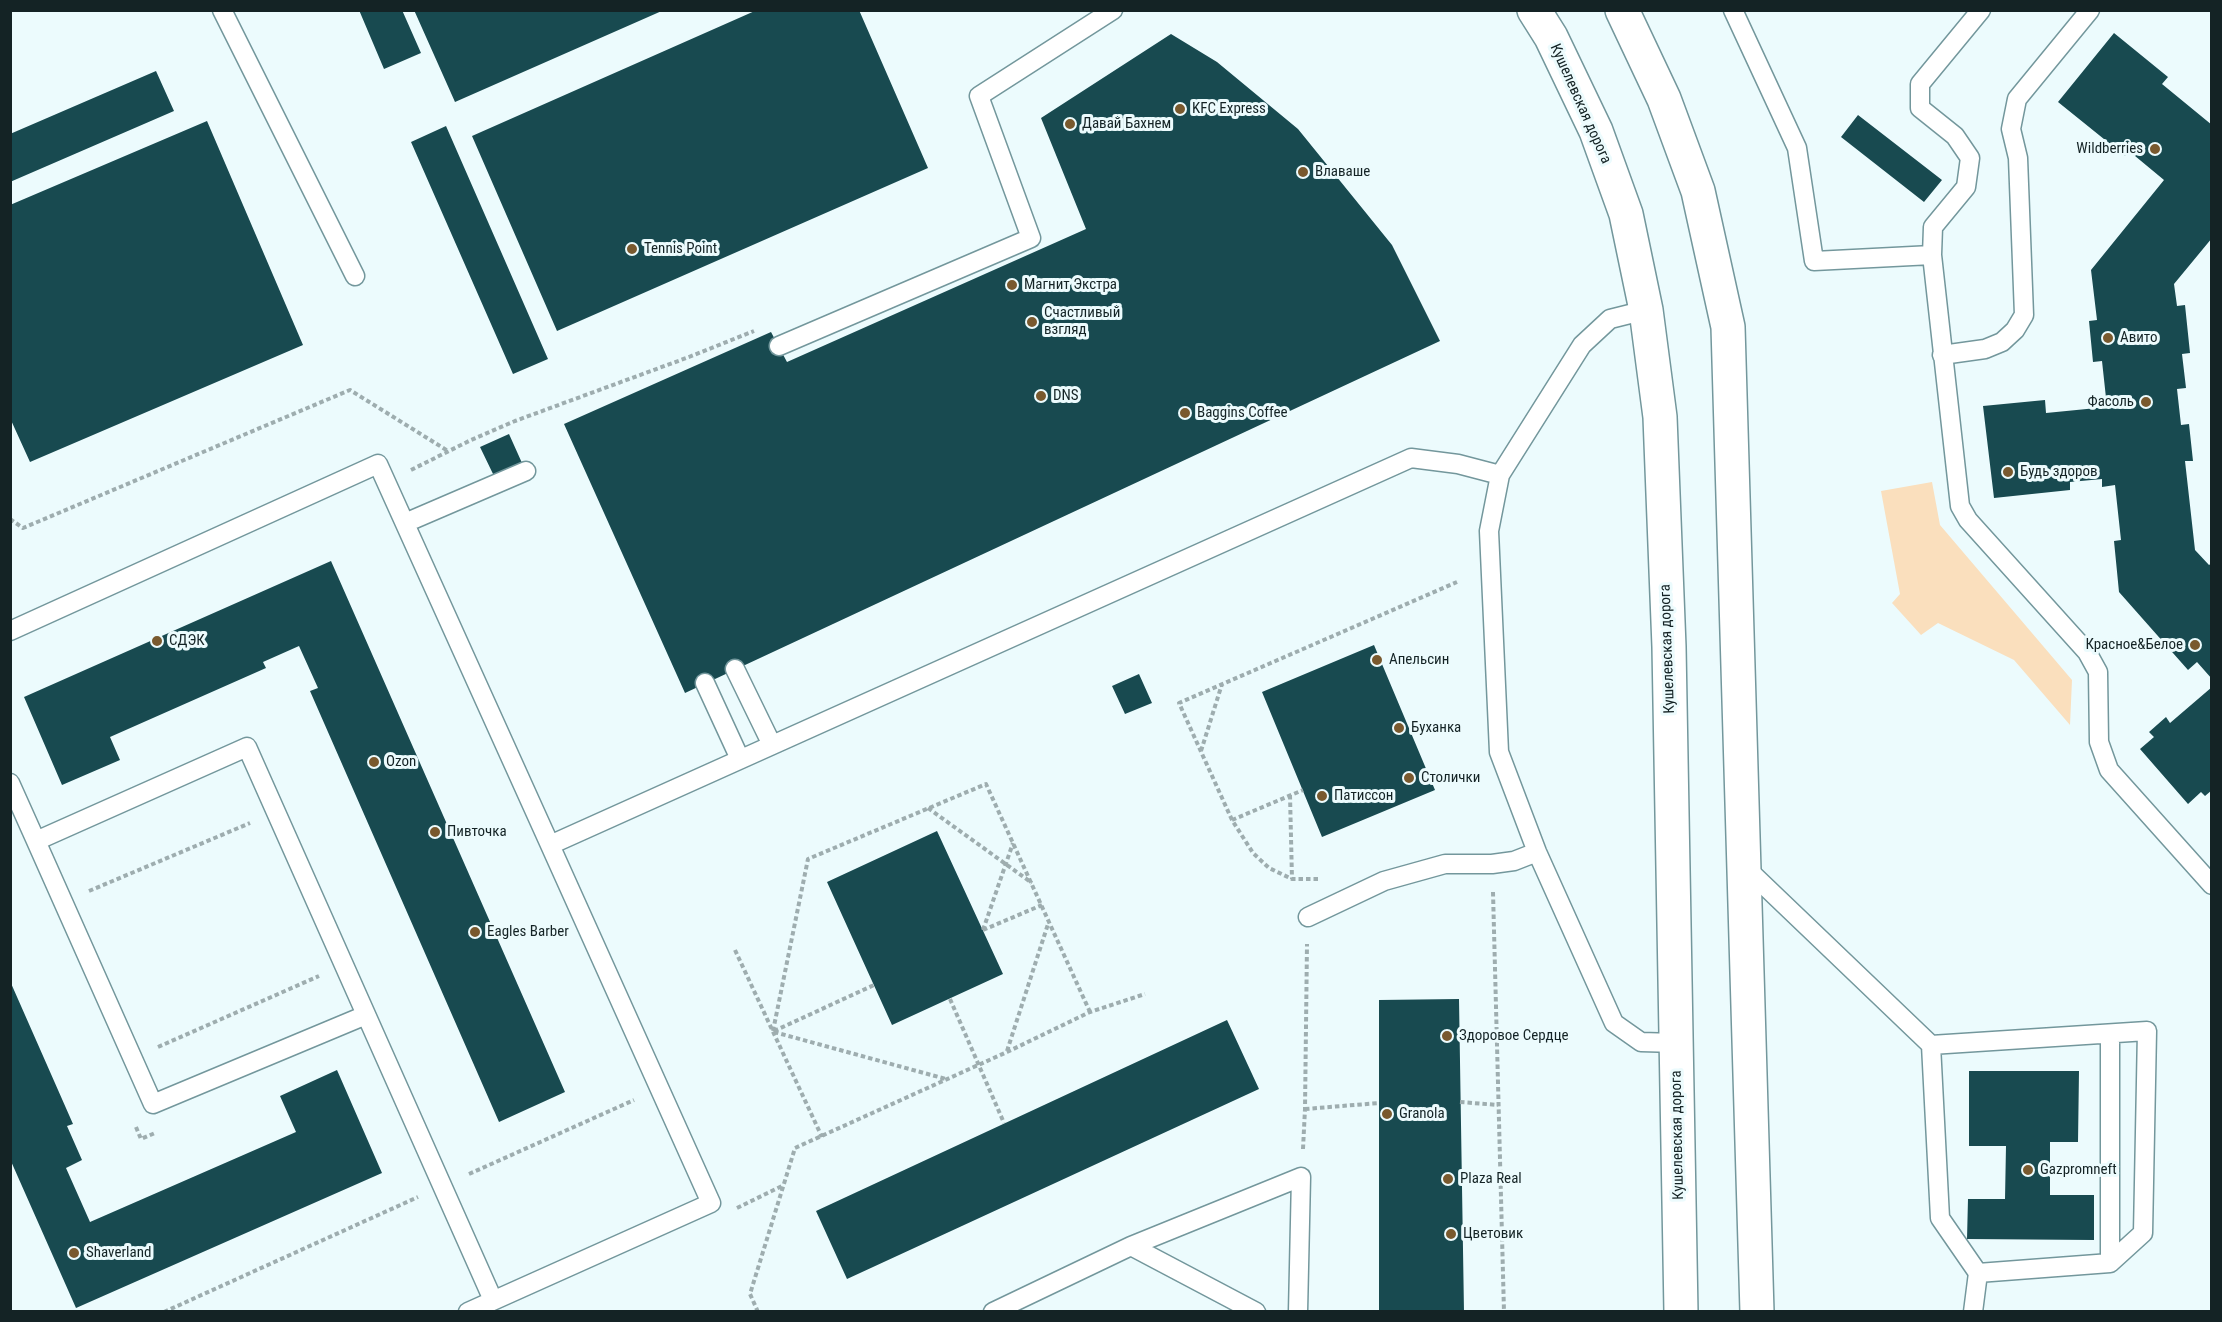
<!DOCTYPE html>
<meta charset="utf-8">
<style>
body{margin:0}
#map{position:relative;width:2222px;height:1322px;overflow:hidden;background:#ecfbfd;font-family:"Roboto Condensed",sans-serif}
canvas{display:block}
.frame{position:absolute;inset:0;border:12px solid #142325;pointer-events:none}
</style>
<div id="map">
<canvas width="2222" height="1322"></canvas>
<div class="frame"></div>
</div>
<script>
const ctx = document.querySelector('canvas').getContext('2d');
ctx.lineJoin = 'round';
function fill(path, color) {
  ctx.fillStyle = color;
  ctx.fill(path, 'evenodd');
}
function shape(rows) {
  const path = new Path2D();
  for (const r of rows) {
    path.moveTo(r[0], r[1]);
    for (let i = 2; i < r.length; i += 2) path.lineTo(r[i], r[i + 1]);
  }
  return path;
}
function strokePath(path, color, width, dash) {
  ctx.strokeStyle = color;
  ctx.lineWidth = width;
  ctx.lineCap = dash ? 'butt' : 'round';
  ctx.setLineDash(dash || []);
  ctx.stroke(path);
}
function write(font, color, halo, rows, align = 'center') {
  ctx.font = font + ' "Roboto Condensed",sans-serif';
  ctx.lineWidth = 6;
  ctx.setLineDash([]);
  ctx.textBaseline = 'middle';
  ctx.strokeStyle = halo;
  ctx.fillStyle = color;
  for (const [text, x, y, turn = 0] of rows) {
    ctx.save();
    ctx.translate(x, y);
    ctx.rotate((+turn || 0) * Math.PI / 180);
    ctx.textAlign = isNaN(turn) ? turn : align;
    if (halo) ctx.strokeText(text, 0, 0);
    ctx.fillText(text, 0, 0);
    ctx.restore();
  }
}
fill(shape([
 [1932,482,1940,525,2072,680,2070,725,2014,660,1938,623,1921,635,1892,603,1900,594,1881,491]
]), '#fadfbd');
fill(shape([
 [359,10,402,10,421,53,384,69],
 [414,10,664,10,455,102],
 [757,10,859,10,928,168,557,331,472,136],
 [2114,33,2168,77,2162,84,2212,125,2212,238,2174,284,2177,306,2185,305,2190,353,2182,354,2186,388,2177,389,2181,425,2189,424,2193,461,2185,461,2195,550,2209,565,2212,563,2212,679,2197,662,2188,670,2119,592,2114,541,2121,540,2115,485,2102,487,2102,479,2070,482,2070,490,1994,498,1983,406,2045,400,2046,413,2107,407,2102,361,2093,362,2089,321,2097,320,2091,270,2164,180,2129,151,2125,156,2058,102],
 [1171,34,1217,62,1298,129,1392,245,1440,341,685,693,564,424,771,332,787,362,1086,229,1041,118],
 [156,71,174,111,10,182,10,134],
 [1858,115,1942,180,1924,202,1841,137],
 [207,121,303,345,30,462,10,418,10,205],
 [446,126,548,359,513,374,411,142],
 [509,434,522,463,494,476,480,447],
 [331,561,565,1092,499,1122,310,691,318,688,299,646,263,662,266,668,110,737,120,760,62,785,24,697],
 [1374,645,1435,790,1322,837,1262,692],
 [1139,674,1152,703,1125,714,1112,686],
 [2212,687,2212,790,2205,796,2201,792,2188,804,2140,749,2154,737,2149,732,2166,717,2170,723],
 [937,831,1003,974,892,1025,827,882],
 [10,981,73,1124,67,1126,82,1160,66,1168,90,1222,296,1132,280,1096,337,1070,382,1173,76,1308,10,1159],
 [1459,999,1464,1312,1379,1312,1379,1000],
 [1227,1020,1259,1089,847,1279,816,1211],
 [1969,1071,2079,1071,2078,1142,2050,1142,2050,1195,2094,1195,2094,1240,1967,1239,1968,1199,2005,1199,2006,1146,1969,1146]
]), '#184a50');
const service = shape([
 [222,10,355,276],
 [1733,10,1797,148,1814,261,1932,255],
 [1981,10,1920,84,1920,108,1955,136,1970,158,1966,187,1933,227,1932,255,1960,506,1968,520,2087,652,2098,672,2099,742,2109,770,2212,885],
 [1646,310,1610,319,1582,345,1500,475,1489,531,1499,752,1537,852,1614,1023,1641,1042,1676,1043],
 [779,346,1031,238,979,96,1113,10],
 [1942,355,1985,349,2002,342,2015,330,2024,315,2018,158,2011,129,2017,99,2090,10],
 [405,523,526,471],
 [10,631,378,464,550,845],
 [735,669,772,745],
 [705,683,740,759],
 [10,783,36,841,247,747,493,1300],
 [36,841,153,1104,366,1015],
 [1744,866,1931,1045,1940,1218,1978,1273,1973,1312],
 [1308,917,1384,881,1445,864,1492,864,1514,861,1537,852],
 [2110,1034,2110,1263],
 [1931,1045,2147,1031,2143,1233,2110,1263,1978,1273],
 [1131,1246,1256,1312],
 [468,1312,711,1203,550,845,1411,458,1458,464,1500,475],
 [993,1312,1131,1246,1301,1177,1298,1312]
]);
const primary = shape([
 [1534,10,1551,37,1596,131,1626,214,1646,310,1660,417,1669,647,1681,1312],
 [1622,10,1664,99,1698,191,1728,327,1757,1312]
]);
strokePath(service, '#73979c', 21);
strokePath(primary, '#73979c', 36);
strokePath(shape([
 [411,470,471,440,515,421,689,357,754,331],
 [10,519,23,528,350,390,448,451],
 [1201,751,1222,684],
 [1290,795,1292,879],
 [928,808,1032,883],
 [1232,820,1303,790],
 [1318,879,1292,879,1269,868,1253,853,1232,820,1179,703,1457,582],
 [89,891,250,823],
 [1493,892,1504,1312],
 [983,930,1013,843],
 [983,930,1042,905],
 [735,950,822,1137],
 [950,999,1004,1123],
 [773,1031,808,859,986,784,1090,1012],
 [774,1031,874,985],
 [774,1032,946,1079],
 [158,1047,319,976],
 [1007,1051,1049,921],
 [1460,1102,1498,1105],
 [1305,1109,1379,1103],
 [136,1127,141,1139,155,1133],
 [1303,1149,1305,1109,1307,944],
 [469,1174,634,1100],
 [737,1208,784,1185],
 [164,1312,418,1197],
 [758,1312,750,1294,795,1148,1007,1052,1090,1012,1145,994]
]), '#9eadaf', 4, [4.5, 3]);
strokePath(service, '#fff', 18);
strokePath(primary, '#fff', 33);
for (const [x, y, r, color] of [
 [1180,109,6,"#79592e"],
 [1070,124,6,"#79592e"],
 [2155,149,6,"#79592e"],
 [1303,172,6,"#79592e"],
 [632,249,6,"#79592e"],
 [1012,285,6,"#79592e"],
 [1032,322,6,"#79592e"],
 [2108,338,6,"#79592e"],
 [1041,396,6,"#79592e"],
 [2146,402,6,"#79592e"],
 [1185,413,6,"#79592e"],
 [2008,472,6,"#79592e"],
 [157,641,6,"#79592e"],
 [2195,645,6,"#79592e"],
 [1377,660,6,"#79592e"],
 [1399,728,6,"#79592e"],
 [374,762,6,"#79592e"],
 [1409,778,6,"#79592e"],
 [1322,796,6,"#79592e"],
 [435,832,6,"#79592e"],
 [475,932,6,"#79592e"],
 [1447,1036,6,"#79592e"],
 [1387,1114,6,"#79592e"],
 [2028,1170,6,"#79592e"],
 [1448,1179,6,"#79592e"],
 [1451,1234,6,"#79592e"],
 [74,1253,6,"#79592e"]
]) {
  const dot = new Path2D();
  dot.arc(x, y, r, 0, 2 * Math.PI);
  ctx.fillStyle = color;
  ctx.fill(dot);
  strokePath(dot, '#ecfbfd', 2);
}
write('15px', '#142325', '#ecfbfd', [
 ["Кушелевская дорога",1580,104,66],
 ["Кушелевская дорога",1668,649,-92],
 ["Кушелевская дорога",1678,1135,-91]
]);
write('15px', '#142325', '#ecfbfd', [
 ["KFC Express",1192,109],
 ["Давай Бахнем",1082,124],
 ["Wildberries",2143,149,"right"],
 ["Влаваше",1315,172],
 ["Tennis Point",644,249],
 ["Магнит Экстра",1024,285],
 ["Счастливый",1044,313],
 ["взгляд",1044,330],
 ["Авито",2120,338],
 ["DNS",1053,396],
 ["Фасоль",2134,402,"right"],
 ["Baggins Coffee",1197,413],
 ["Будь здоров",2020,472],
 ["СДЭК",169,641],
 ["Красное&Белое",2183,645,"right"],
 ["Апельсин",1389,660],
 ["Буханка",1411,728],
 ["Ozon",386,762],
 ["Столички",1421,778],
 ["Патиссон",1334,796],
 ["Пивточка",447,832],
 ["Eagles Barber",487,932],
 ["Здоровое Сердце",1459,1036],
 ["Granola",1399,1114],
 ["Gazpromneft",2040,1170],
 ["Plaza Real",1460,1179],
 ["Цветовик",1463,1234],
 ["Shaverland",86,1253]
], 'left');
</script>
